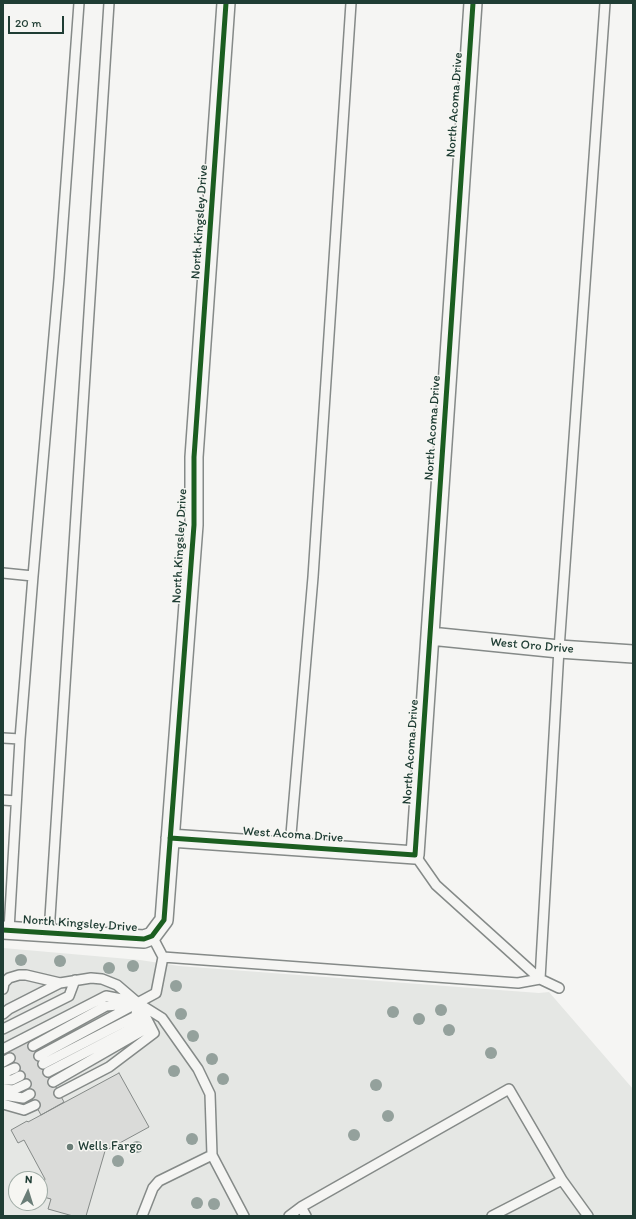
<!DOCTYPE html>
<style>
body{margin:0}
#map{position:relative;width:636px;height:1219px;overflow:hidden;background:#f5f5f3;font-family:Itim,sans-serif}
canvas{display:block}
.frame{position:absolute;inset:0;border:4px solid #1f3d34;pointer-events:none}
.north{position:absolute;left:8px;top:1171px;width:40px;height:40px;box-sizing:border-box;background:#f6f6f2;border:1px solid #a0aca6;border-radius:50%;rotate:4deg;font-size:11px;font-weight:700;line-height:16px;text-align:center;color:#1f3d34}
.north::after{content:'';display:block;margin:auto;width:14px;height:18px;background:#6a7d77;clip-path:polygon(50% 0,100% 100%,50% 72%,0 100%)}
.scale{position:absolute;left:8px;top:16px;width:56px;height:18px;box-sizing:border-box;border:2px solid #1f3d34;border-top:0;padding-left:5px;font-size:12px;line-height:14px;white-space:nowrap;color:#1f3d34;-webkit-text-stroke:3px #f6f6f2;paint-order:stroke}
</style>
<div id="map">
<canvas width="636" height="1219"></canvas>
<div class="frame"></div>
<div class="north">N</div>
<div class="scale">20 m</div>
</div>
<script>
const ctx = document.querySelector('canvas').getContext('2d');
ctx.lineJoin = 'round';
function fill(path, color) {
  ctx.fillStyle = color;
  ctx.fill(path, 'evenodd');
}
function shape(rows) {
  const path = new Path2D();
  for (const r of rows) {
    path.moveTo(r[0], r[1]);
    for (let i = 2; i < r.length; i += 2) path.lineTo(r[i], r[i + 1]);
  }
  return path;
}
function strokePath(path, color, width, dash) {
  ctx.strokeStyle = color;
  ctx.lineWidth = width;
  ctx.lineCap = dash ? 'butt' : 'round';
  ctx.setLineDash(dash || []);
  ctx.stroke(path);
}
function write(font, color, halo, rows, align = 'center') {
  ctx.font = font + ' Itim,sans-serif';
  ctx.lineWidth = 3;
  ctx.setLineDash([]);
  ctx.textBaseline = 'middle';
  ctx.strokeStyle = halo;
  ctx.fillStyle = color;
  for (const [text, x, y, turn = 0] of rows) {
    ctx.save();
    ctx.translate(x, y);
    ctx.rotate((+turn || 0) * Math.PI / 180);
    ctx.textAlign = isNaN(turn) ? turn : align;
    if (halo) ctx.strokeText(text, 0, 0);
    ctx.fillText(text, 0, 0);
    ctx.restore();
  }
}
fill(shape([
 [3,948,140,960,179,966,539,993,549,992,633,1089,633,1216,3,1216],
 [16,1179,40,1179,40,1203,16,1203]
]), '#e5e7e4');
const building = shape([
 [30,1039,64,1102,41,1115,6,1051,30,1039],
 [119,1073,149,1127,105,1151,86,1216,73,1216,48,1209,51,1199,40,1196,45,1179,24,1140,18,1143,11,1130,27,1121,28,1122,119,1073]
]);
fill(building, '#dadbd9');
strokePath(building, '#858a88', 1);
const service = shape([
 [3,573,33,576,20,739],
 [33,576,59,278,79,3],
 [3,738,20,739,9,930],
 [3,800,16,801],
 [290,846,313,577,351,3],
 [415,855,436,885,540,979,559,988],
 [49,933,109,3],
 [163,957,518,983,540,979],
 [540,979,559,649,605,3],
 [3,989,4,983,9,978,19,975,26,975,60,983,91,978,102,979,117,985,138,1003,162,1018,198,1069,210,1094,212,1155,244,1216],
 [3,1014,9,1009,60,983],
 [3,1029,69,996,75,980],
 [33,1046,106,1006,129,1004],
 [3,1049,106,996,137,1002],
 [39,1056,156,993,163,957,152,936],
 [3,1062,10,1058],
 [43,1064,136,1016,137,1006],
 [48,1072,142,1023,141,1016],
 [3,1073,15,1068],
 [3,1080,12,1080,20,1076],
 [53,1082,147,1028,144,1019],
 [3,1089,13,1090,26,1084],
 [59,1093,109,1067,154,1033,139,1004],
 [3,1095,23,1098,30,1094],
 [3,1104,24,1110,35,1105],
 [562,1180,588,1216],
 [301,1207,306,1216],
 [142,1216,153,1188,159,1181,212,1155],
 [289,1216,301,1207,509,1089,562,1180,492,1216]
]);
const minor = shape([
 [430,636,559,649,633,654],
 [170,838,415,855,473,3],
 [3,930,144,939,152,936,164,920,194,525,194,457,226,3]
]);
strokePath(service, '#858a88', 12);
strokePath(minor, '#858a88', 20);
strokePath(service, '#f5f5f3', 9);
strokePath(minor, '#f5f5f3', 17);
strokePath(shape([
 [170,838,415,855,473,3],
 [3,930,144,939,152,936,164,920,194,525,194,457,226,3]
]), '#1b5e20', 5);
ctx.fillStyle = '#94a19c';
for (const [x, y] of [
 [21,960],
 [60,961],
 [133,966],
 [109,968],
 [176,986],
 [441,1010],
 [393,1012],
 [181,1014],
 [419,1019],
 [449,1030],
 [193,1036],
 [491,1053],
 [212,1059],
 [174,1071],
 [223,1079],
 [376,1085],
 [388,1116],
 [354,1135],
 [192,1139],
 [137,1147],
 [118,1161],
 [197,1203],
 [214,1204]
]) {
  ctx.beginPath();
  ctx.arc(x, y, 6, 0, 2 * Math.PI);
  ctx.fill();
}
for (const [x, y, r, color] of [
 [70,1147,4,"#6a7d77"]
]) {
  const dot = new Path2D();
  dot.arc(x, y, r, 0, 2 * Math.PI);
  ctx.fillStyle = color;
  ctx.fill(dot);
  strokePath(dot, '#f6f6f2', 1.5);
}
write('13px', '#1f3d34', '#f6f6f2', [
 ["North Acoma Drive",455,105,-86],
 ["North Kingsley Drive",200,222,-86],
 ["North Acoma Drive",433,428,-86],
 ["North Kingsley Drive",180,546,-87],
 ["West Oro Drive",532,646,5],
 ["North Acoma Drive",411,752,-86],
 ["West Acoma Drive",293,835,4],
 ["North Kingsley Drive",80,924,4]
]);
write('13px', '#1f3d34', '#f6f6f2', [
 ["Wells Fargo",78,1147]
], 'left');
</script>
